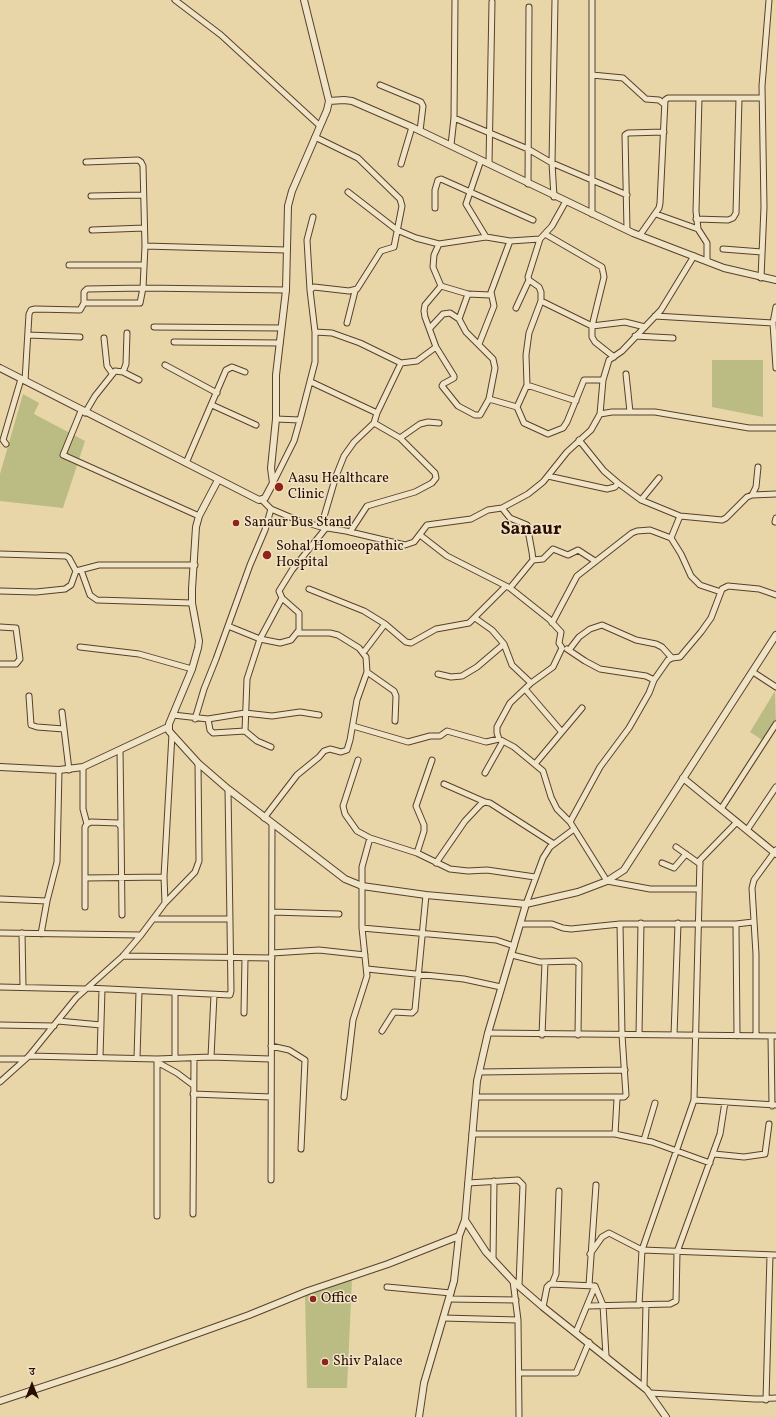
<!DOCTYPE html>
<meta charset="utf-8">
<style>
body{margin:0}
#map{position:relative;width:776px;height:1417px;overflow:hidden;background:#e8d6a9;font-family:Vollkorn,"Noto Serif Devanagari",serif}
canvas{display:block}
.north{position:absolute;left:12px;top:1365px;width:40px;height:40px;-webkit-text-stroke:3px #f0e4c7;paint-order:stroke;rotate:0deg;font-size:11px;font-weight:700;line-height:16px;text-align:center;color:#2b0d00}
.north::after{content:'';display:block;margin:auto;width:14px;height:18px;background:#2b0d00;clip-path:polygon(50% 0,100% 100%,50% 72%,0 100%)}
</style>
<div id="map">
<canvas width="776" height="1417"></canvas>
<div class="north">उ</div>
</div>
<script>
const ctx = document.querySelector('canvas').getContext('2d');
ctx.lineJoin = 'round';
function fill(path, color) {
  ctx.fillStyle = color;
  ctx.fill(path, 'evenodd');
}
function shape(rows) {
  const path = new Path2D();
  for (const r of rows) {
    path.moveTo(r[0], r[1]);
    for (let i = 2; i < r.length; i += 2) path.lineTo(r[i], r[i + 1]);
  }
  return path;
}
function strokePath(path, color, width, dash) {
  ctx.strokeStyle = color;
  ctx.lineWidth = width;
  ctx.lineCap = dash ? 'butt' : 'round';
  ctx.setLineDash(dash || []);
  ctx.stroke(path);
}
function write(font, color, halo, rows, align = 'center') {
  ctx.font = font + ' Vollkorn,serif';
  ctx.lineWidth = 3;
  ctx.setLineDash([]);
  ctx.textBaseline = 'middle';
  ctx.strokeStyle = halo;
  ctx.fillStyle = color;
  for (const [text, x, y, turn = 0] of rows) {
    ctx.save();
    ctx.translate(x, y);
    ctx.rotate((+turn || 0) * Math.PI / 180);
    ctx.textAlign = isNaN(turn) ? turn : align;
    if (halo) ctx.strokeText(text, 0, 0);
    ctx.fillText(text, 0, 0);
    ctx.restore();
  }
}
fill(shape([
 [712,360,763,360,763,417,712,407],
 [23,394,39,403,34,414,85,441,63,508,0,501,0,474],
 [775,691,776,726,765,742,750,732],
 [352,1279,347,1388,307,1388,305,1294]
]), '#bbbc84');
const minor = shape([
 [175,0,221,35,320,126],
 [592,75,623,78,646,99,659,100,664,104],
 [380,85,421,102,423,106,420,131],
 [454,118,528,149,552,163,627,195],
 [451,145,454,118,455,0],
 [481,160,466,204,486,237,510,241,540,239,552,226,566,201],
 [86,162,138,160,141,162,143,166,145,246,143,288,140,303,84,303,84,292,87,289,143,288,286,290],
 [489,163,492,2],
 [401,164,412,127],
 [528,184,529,7],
 [348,192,397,230,416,238,439,244],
 [91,196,143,195],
 [554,197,552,163,555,0],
 [435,208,435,190,438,180,441,179,533,220],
 [592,214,592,0],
 [656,214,698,229,707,243,707,261],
 [696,219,728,220,733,218,736,213,739,98],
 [698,229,696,211,699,98],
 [92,230,144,228],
 [627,230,625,135,628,133,664,132],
 [545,234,602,267,604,277,592,326,592,337,595,342,614,357],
 [640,235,659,208,660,203,665,100,668,98,762,98],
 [486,237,439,244,434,255,433,267,441,286,468,294,490,295],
 [145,246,286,250],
 [723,249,762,252],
 [69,265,143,265],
 [761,278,764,207,762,86,769,0],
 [310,290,307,240,313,217],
 [541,301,592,326,625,322,645,327],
 [776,307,773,323,776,368],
 [516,308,529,280],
 [655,316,773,323],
 [459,319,468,294],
 [347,323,355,291],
 [154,327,281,328],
 [430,328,443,314,450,313,459,319,466,332,493,359,495,368,489,399,480,415,475,415,458,406,442,386,443,384,454,378,454,376,436,347,425,317,424,311,425,305,441,286],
 [315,332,332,333,360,343,401,363,417,361,436,347],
 [28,335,80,337],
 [635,336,673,338],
 [104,338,107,366,112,373],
 [174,342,280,343],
 [479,344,494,306,491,292,510,241],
 [165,365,217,393],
 [123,372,126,364,127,333],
 [626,374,630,412],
 [25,381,29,314,31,310,35,309,80,310,84,303],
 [311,382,377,413],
 [527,385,576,401],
 [489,399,517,407,524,423,548,434,563,428,567,422,584,380,603,380],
 [212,405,256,425],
 [517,407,527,385,526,355,529,333,541,301,541,292,539,287,529,280,528,277,540,239],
 [81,411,63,455,199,516],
 [85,413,95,396,115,371,123,372,139,380],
 [600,414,612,412,655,412,749,428,776,428],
 [300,420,315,362,315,332,310,290,314,287,349,291,357,289,381,251,394,247,402,206,400,199,358,158,315,137],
 [400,438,420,424,428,422,439,423],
 [579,440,604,471,618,483,641,500,680,516,722,520,726,518,747,497,752,495,776,494],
 [6,444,3,440,21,379],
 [186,463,226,370,232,367,245,372],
 [548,476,607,489,615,487,618,483],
 [273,483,294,441,300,420,276,419],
 [752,495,756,487,758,467],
 [262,500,271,509,297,520,321,527,346,531,405,545,414,542,427,525,471,519,488,510,502,508,528,494,543,482,567,452,591,430,600,414,603,380,609,360,622,351,661,310,694,256],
 [641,500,659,478],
 [502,508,510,518,527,525,532,552,533,560,510,588],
 [680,516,671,538,681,554,691,576,700,585,721,592],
 [775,522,776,518],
 [321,527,336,476,344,456,354,442,374,423,377,413,401,363],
 [350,532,367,506,415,492,432,483,436,478,435,473,400,438,374,423],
 [420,535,447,556,510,588,549,619,561,632,559,643,562,648,553,667,531,683,510,703,497,727,497,733,499,739],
 [0,554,66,556,69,558,76,571,99,565,195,565],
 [533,560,543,559,553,549,568,555,578,550,595,561],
 [81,570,90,595,97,600,192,603],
 [309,589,364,611,385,624,406,642,411,643,436,629,469,623,505,587],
 [0,591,36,592,65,589,71,585,76,571],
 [475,618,492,630,504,644,512,665,531,683],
 [552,623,577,576,632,533,637,531,650,530,671,538],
 [228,626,260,639,280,643,291,640,299,630,299,613,282,598,279,591,292,570,326,528],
 [0,627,16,628,20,659,16,664,0,664],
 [298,633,330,633,338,635,359,648,366,657,367,672,394,691,396,696,395,721],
 [80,647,139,654,192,669],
 [567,649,585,661,600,669,646,676,654,680],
 [569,650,579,637,590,629,602,625,636,640,656,644,662,647,672,658],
 [363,653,385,624],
 [753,672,776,687],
 [438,674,451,677,462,676,477,667,504,644],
 [525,689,561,731],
 [29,696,31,725,37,727,64,729],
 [62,712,69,770],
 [173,715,208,719,245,713,272,716,300,712,319,715],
 [195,719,204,689,216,659,250,565,265,530,271,509],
 [208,719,210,730,213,733,245,731,247,679,260,639,282,598],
 [353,726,408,742,430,736,440,736,447,731,486,742,499,739,514,747,543,771,551,797,557,809,570,822,607,881,650,889,699,889],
 [245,731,257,741,271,747],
 [120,750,121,825],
 [358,760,343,806,345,814,357,831,370,838,417,853,450,869,468,871,487,870,535,877],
 [535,764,582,708],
 [83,767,83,809,87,824],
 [485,773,503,741],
 [444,784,485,802],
 [721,809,776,724],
 [264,818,297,775,319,757,324,751,330,749,341,752,347,750,350,740,357,700,367,672],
 [570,822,600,767,629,728,649,693,654,680,668,660,672,658,680,657,701,632,711,618,722,589,728,586,759,589,776,595],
 [747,830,776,787],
 [676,847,700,864],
 [417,853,424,831,424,825,416,806,432,760],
 [436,863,465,821,481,804,485,802,490,803,554,844],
 [662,863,674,868,686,854],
 [85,878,164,877],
 [0,899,47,901],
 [165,903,164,877,172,734],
 [526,904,543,858,550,847,574,829],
 [85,907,85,827,87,824,91,822,118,823,121,827,122,915],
 [272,912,339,914],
 [154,919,229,919],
 [520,924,552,924,563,928,571,929,620,924,736,924,753,922],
 [736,924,737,1036],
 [362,928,496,940,514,946],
 [0,933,141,935],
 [22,933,23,987],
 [41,934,47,901,57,862,59,770],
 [272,953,319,950,365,955],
 [512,955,540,962,575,961,579,964,578,1035],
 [123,956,272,958],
 [367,969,464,979,501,987],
 [0,987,85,989],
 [88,988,230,995,231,991,228,789],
 [175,993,175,1058],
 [244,1013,245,958],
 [58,1021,101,1025],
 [0,1025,54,1026],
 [382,1031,394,1012,412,1013,415,1010,426,895],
 [488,1033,776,1036],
 [639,1034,641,923],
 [542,1035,545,962],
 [674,1035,678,923],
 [756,1035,756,954,752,888,754,880,776,850],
 [771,1036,772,1106],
 [271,1046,289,1050,305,1060,301,1149],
 [29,1056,157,1059,211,1057,270,1059],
 [100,1057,102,989],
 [211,1057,214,995],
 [137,1058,139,991],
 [0,1059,24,1059],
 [157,1059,157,1216],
 [157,1062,177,1073,193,1085],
 [480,1072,625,1070],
 [0,1082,29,1056,76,998,123,956,141,935,165,903,195,872,199,861,198,763],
 [193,1094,271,1097],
 [344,1097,353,1020,367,976,362,928,362,867,370,838],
 [476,1097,624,1097,626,1095,622,1035,620,924],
 [694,1100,776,1105],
 [472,1134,615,1134,652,1142,710,1163],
 [615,1134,617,1099],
 [644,1140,655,1103],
 [714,1154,744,1157,765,1154,769,1124],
 [271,1180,272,824],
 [468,1183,518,1180,523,1185,519,1285],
 [193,1214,194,1058],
 [590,1254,602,1237,609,1233,642,1250,776,1255],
 [493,1260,494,1181],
 [513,1281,518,1320,519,1416],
 [552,1284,556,1274,559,1191],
 [589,1285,596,1185],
 [387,1287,451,1293],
 [449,1299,516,1300],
 [639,1305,642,1250,694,1100,700,860,737,822],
 [588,1306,670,1304,676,1301,677,1252,720,1134,725,1102],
 [543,1307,547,1287,550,1284,595,1286,603,1305,606,1356],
 [443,1318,518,1320],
 [576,1332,595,1286],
 [519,1373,576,1373,589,1342],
 [644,1387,646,1305],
 [650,1393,755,1399,776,1398],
 [766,1400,770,1255]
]);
const tertiary = shape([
 [329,101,344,100,352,101,412,127,633,233,724,268,776,280],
 [0,368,259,500,265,498,273,483,271,468,276,419,276,375,286,290,288,206,292,191,327,110,329,101,304,0],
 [0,767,59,770,83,767,168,727],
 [683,778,776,854],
 [526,904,578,892,607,881,624,870,776,635],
 [465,1220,486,1252,513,1281,543,1307,647,1390,666,1417],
 [0,1401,118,1362,249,1315,308,1291,388,1264,459,1236,465,1220,477,1081,488,1033,526,904,426,895,362,886,345,879,228,789,198,763,169,731,169,724,192,669,198,648,199,641,192,603,192,589,196,527,199,516,218,480],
 [419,1417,424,1383,454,1281,459,1236]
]);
strokePath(minor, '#5a3f2a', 7);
strokePath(tertiary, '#5a3f2a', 8);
strokePath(minor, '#f0e4c7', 5);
strokePath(tertiary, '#f0e4c7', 6);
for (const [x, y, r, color] of [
 [279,487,5,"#8f2418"],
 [236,523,4,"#8f2418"],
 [267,555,5,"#8f2418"],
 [313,1299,4,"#8f2418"],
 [325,1362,4,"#8f2418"]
]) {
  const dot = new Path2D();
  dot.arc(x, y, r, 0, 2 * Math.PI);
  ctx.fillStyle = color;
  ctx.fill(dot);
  strokePath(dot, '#f0e4c7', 1.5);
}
write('14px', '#2b0d00', '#f0e4c7', [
 ["Aasu Healthcare",288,479],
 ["Clinic",288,495],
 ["Sanaur Bus Stand",244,523],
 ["Sohal Homoeopathic",276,547],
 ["Hospital",276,563],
 ["Office",321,1299],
 ["Shiv Palace",333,1362]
], 'left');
write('bold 18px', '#2b0d00', '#f0e4c7', [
 ["Sanaur",531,531]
]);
</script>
